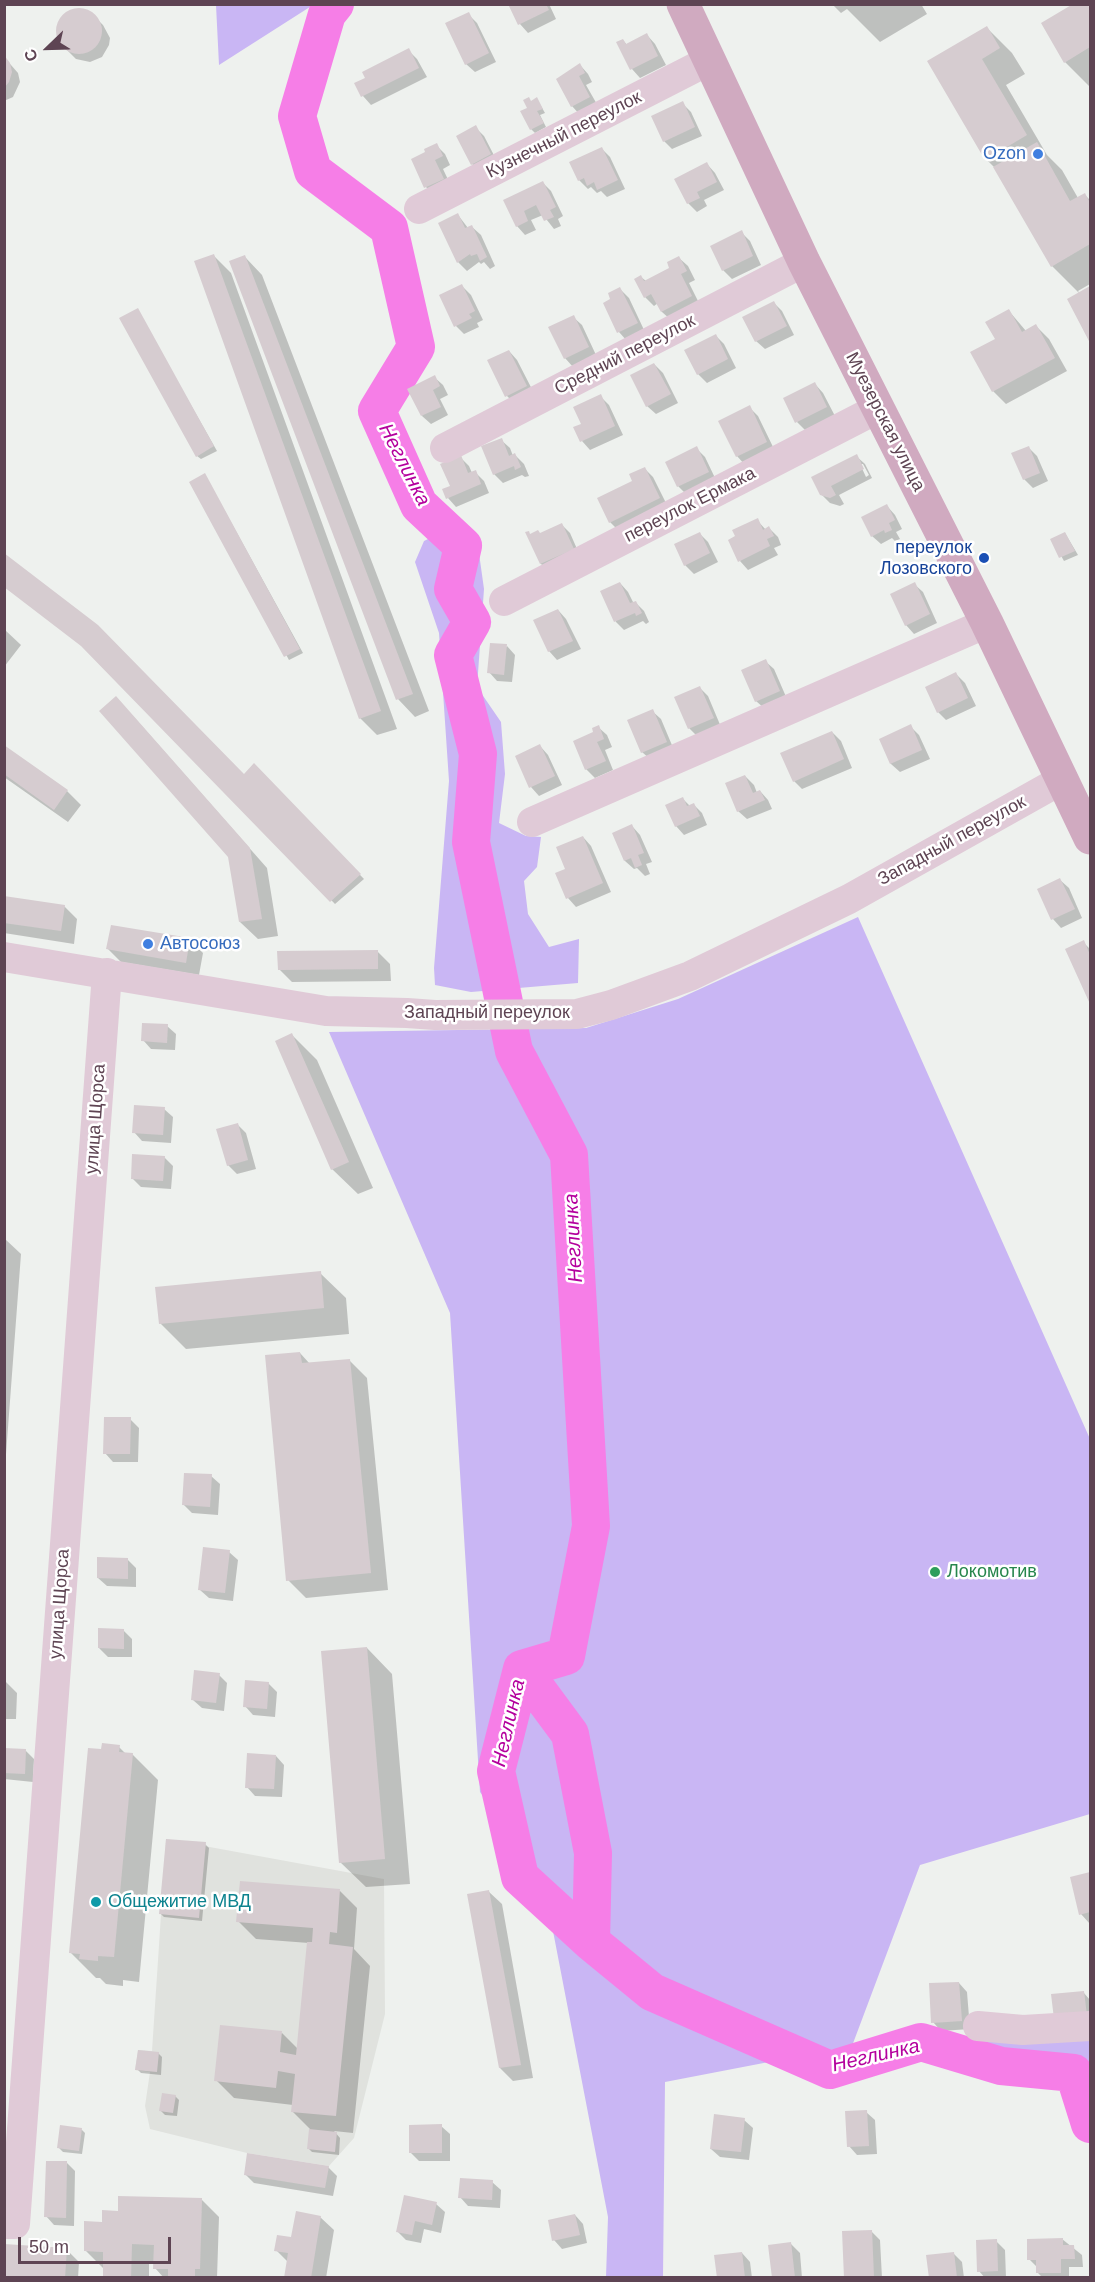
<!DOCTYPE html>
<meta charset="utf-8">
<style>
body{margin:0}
#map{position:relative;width:1095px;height:2282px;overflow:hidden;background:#eef1ee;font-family:Helvetica,sans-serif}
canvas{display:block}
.frame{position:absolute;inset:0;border:6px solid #5e4453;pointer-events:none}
.north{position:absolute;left:18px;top:18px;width:60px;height:60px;-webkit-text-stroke:4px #fff;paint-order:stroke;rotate:247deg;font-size:16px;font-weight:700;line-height:24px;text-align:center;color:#5e4453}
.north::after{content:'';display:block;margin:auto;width:21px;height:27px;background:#5e4453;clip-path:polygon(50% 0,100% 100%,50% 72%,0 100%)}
.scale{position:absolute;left:18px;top:2237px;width:153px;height:27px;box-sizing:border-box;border:3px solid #5e4453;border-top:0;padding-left:8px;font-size:18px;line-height:21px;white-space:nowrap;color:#5e4453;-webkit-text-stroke:4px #fff;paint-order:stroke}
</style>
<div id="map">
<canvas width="1095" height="2282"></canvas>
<div class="frame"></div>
<div class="north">С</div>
<div class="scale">50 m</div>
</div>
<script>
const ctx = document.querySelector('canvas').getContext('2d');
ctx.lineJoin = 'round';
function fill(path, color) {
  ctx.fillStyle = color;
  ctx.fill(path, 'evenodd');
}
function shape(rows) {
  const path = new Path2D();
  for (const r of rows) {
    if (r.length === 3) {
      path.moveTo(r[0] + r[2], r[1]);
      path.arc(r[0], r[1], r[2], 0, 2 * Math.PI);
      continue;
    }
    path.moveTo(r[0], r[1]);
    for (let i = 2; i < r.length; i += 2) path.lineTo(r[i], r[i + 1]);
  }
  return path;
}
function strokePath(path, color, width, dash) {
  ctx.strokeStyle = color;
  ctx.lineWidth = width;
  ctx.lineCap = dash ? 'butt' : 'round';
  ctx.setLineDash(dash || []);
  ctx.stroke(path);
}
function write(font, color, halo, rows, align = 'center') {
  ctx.font = font + ' Helvetica,sans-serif';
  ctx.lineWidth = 5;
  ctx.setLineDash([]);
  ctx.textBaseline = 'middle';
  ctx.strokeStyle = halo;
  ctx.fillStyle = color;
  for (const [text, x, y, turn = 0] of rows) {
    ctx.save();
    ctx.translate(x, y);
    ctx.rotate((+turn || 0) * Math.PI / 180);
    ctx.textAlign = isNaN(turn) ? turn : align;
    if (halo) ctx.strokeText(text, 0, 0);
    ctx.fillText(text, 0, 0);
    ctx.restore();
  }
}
fill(shape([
 [166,1839,384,1879,385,2014,354,2138,329,2166,247,2153,150,2129,145,2106,150,2072,135,2070,138,2050,152,2051]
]), '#e0e2de');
fill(shape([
 [216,5,216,4,313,5,219,65],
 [436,535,477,539,484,589,477,687,501,722,505,774,499,823,526,836,541,837,537,867,524,881,528,914,549,947,579,939,578,983,471,992,435,985,434,968,449,781,439,633,415,562,424,541],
 [858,917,1090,1439,1090,1814,920,1865,852,2046,665,2082,663,2277,606,2277,608,2217,543,1879,480,1792,450,1313,329,1032,586,1028,678,999],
 [991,2034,1090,2036,1090,2086,1083,2064,987,2057,982,2042]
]), '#c9b6f4');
fill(shape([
 [510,4,549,4,556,19,528,33,520,24],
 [832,4,921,4,927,14,880,42,847,9,841,13],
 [1076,4,1090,4,1090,87,1065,62],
 [74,10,81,10,94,16,103,25,110,38,109,45,102,57,90,62,76,59,62,45,57,32,62,18],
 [468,14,477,23,496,62,475,72,466,64],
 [987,28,1012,53,1025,74,1006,85,1047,155,1062,170,1078,198,1085,195,1090,200,1090,284,1078,291,1080,294,1052,266,995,168,986,159,929,61],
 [647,35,655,44,666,65,640,78,632,69,623,40,627,45],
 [408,50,417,59,427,77,371,105,363,96,357,84],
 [4,57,18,73,20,82,13,97,4,101],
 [580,65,588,74,592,82,586,85,598,106,580,115,572,106],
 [537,99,545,113,540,115,546,127,535,133,531,129,529,108,531,102],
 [682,103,691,112,702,136,672,149,664,141],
 [475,127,484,136,498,163,481,172,472,164],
 [436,145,445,154,450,165,443,169,452,188,434,196,426,187,413,160,427,153],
 [602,149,610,157,625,189,607,197,601,191,597,193,591,187,588,189,579,180],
 [707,164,715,173,724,190,704,200,707,206,697,212,688,203],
 [543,183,551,191,563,216,558,219,561,226,554,229,543,215,531,220,536,230,525,235,517,226,505,201],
 [458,215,468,228,472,227,481,235,495,266,490,269,484,262,481,264,479,262,467,271,458,262,440,223],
 [741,232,750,241,761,265,732,279,723,270],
 [213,255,231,273,397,729,377,735,360,718],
 [245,257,262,275,429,711,415,717,398,699],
 [679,258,688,266,695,280,689,283,700,305,671,320,662,312,658,303,654,306,645,297,641,277,646,281,671,268],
 [462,286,471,295,483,320,477,323,479,327,464,334,456,326],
 [1090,288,1090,340,1069,299],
 [620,289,629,298,645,332,627,341,619,332,612,300],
 [774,303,782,311,794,335,765,349,756,341],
 [137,310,217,451,201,459,197,456],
 [1009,311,1026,331,1036,326,1049,339,1067,371,1006,404,993,391,972,353,997,340],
 [573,317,582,325,596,355,573,367,565,358],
 [716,336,724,344,736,368,707,383,698,374],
 [509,351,517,360,535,395,515,404,507,396],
 [654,364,663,373,678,403,656,414,647,406],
 [434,377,443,385,448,395,440,399,448,415,431,424,422,416],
 [815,384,823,393,835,416,805,430,797,422],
 [600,396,609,405,623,435,590,450,582,441,575,428,583,424],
 [749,407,758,416,775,451,745,465,737,456],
 [501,440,510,448,513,456,515,455,524,464,529,476,525,477,522,475,503,483,494,474],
 [1028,447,1037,456,1048,481,1033,488,1024,479],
 [696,448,705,457,716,480,687,495,678,486],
 [856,456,865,464,872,478,839,495,844,504,840,506,830,503,821,494],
 [860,464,863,464,869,475,866,477],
 [460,457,469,466,472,473,475,472,484,481,489,493,456,507,448,498],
 [644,468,653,477,668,507,619,531,610,522,634,481],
 [205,475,303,653,289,660,191,483],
 [887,506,895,515,902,529,896,532,900,539,895,541,892,538,881,544,872,536],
 [757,520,766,530,769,528,778,537,781,545,774,548,778,555,748,570,740,561],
 [562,525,570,533,581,558,550,572,541,564,527,533,531,535,540,535],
 [1065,533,1078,555,1064,561,1052,540],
 [700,534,708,542,718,562,694,574,685,565],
 [4,555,244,776,254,766,364,879,335,904,86,649],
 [620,583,628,592,634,604,636,603,644,611,649,622,646,624,643,621,624,630,616,622,602,592],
 [914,584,923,592,937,623,914,634,906,625],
 [558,610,566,619,581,649,557,660,549,651],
 [4,629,21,645,4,667],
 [507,646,515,655,512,682,497,681,489,672],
 [765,661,774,669,787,699,765,709,756,701],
 [956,674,965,683,976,706,946,720,938,712],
 [699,687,708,696,721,727,698,737,689,728],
 [652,711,661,719,674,750,651,760,642,752],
 [133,716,267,868,278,936,258,939,240,922,229,857],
 [910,726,919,735,930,759,900,772,891,764,881,740],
 [598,727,607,735,612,747,605,750,613,770,595,778,586,769],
 [832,732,841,741,852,768,802,789,794,781],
 [540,746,548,755,562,785,539,796,531,787],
 [4,747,67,791,81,805,68,822,4,777],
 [745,776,754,785,757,793,760,791,768,800,772,809,747,819,738,811],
 [683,799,690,806,694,805,702,813,707,825,684,835,676,826],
 [632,826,640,835,652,862,646,864,650,874,645,876,637,868,634,869,625,861,614,834],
 [583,837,591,846,611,892,576,907,568,898,567,870],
 [1060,880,1069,888,1082,918,1061,928,1053,919],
 [4,897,64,906,77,919,74,944,4,933],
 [190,940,203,953,199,975,121,962,108,949],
 [1083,942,1090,949,1090,1001,1067,949],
 [377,951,390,964,391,981,292,982,279,969],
 [167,1026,176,1034,175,1050,151,1049,143,1040],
 [291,1034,317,1060,373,1188,358,1194,332,1169],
 [164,1109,173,1117,171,1143,142,1141,134,1132],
 [237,1124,246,1133,256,1169,237,1174,228,1165],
 [164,1157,173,1166,171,1189,141,1187,132,1178],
 [4,1238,21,1254,4,1481],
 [320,1273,346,1298,349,1334,186,1349,160,1323],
 [300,1353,310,1364,349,1360,367,1378,388,1590,306,1598,288,1580],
 [130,1419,139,1428,138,1462,113,1462,105,1453],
 [211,1476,220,1484,218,1515,192,1513,183,1504],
 [229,1552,238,1560,233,1601,209,1598,200,1590],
 [127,1559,136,1568,136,1587,107,1586,98,1578],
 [123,1630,132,1639,132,1657,108,1657,99,1648],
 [367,1648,392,1674,410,1884,366,1887,340,1862],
 [219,1675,227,1683,224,1711,202,1708,193,1700],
 [4,1680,17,1693,16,1719,4,1719],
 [268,1683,277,1692,275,1717,253,1715,245,1706],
 [119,1747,126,1754,132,1754,158,1780,139,1982,123,1980,123,1986,106,1984,100,1978,96,1978,70,1952,102,1751],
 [4,1749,25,1750,34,1759,33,1782,4,1779],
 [276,1756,284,1765,282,1797,255,1796,247,1787],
 [205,1844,209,1848,202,1921,164,1917,161,1914],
 [1090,1874,1090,1924,1081,1914,1072,1878],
 [340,1891,357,1908,354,1949,370,1966,353,2133,334,2131,340,2138,339,2155,312,2152,308,2148,310,2129,292,2111,293,2105,234,2098,216,2080,282,2033,298,2049,309,1943,256,1939,238,1921],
 [488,1891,502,1904,533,2078,513,2081,500,2068],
 [959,1983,967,1992,970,2029,941,2031,933,2022],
 [1084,1993,1090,2000,1090,2024,1064,2027],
 [158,2053,162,2057,161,2075,141,2073,137,2069],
 [175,2096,179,2100,177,2116,165,2115,161,2111],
 [866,2112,875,2120,877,2154,857,2155,849,2146],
 [744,2120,753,2128,749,2160,720,2157,711,2149],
 [441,2126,450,2134,450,2161,419,2161,411,2153],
 [81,2129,85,2133,82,2154,63,2152,59,2148],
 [67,2163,75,2171,74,2226,54,2225,46,2216],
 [328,2167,337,2176,333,2196,254,2183,245,2174],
 [492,2182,501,2190,500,2208,468,2206,460,2197],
 [201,2199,219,2217,217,2278,164,2278,155,2268,155,2261,149,2261,149,2278,104,2278,103,2268,86,2251,103,2223,120,2212],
 [436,2204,445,2212,441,2233,424,2229,421,2243,406,2240,397,2231],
 [575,2215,583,2224,587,2243,562,2249,554,2240],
 [320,2217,334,2230,326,2278,285,2278,288,2262,276,2250],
 [871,2231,880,2240,882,2278,846,2278],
 [1062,2239,1082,2255,1083,2267,1069,2267,1069,2278,1043,2278,1038,2273,1038,2268,1029,2259],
 [996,2241,1005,2250,1006,2278,985,2278,979,2271],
 [791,2244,800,2253,802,2278,773,2278],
 [66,2249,79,2262,78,2278,4,2278],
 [742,2253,750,2262,752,2278,718,2278],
 [954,2254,962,2262,964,2278,930,2278]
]), '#0003');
strokePath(shape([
 [335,4,327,14,297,116,313,171,389,228,416,347,377,411,419,505,463,546,453,589,472,622,453,655,478,754,471,842,514,1051,569,1155,591,1526,566,1656,522,1669,496,1771,520,1877,591,1942,652,1992,830,2070,921,2042,1001,2066,1074,2073,1090,2124],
 [522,1669,570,1734,593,1853,591,1942]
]), '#f67ee7', 38);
fill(shape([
 [508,4,546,4,549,10,518,25],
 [1073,4,1090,4,1090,47,1064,63,1041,23],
 [79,31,23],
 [469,12,489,53,465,65,445,23],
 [987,26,1000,48,982,59,1027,135,985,160,927,61],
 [647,33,658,56,630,70,616,42,623,39,626,44],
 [409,48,419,68,361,97,354,83,365,78,362,72],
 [4,55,10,63,12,72,9,82,4,88],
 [580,63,585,73,579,76,590,97,571,107,556,79],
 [529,97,531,101,537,97,543,109,537,111,544,123,530,130,520,111,527,108,523,100],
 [683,101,695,127,663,142,651,116],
 [476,125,491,154,471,165,456,136],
 [1037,142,1070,201,1085,193,1090,203,1090,244,1051,267,993,167],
 [437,143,443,156,435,160,444,179,424,188,411,159,425,152,424,149],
 [602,147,618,180,597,190,594,182,587,186,584,178,578,181,569,162],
 [707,162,717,182,697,192,700,198,687,204,674,179],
 [543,181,556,207,550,210,554,217,544,221,536,205,524,211,528,221,516,227,503,200],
 [458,213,465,228,472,225,487,257,480,261,477,254,471,256,470,254,457,263,438,223],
 [742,230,753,256,722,271,710,246],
 [214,254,381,711,359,719,194,261],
 [245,255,413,694,396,700,229,261],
 [679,256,687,271,681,274,692,296,661,312,651,294,644,298,634,279,641,275,644,281,669,268,667,262],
 [462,284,475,311,469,314,472,318,454,327,439,295],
 [1090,286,1090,343,1067,299],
 [620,287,638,323,617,333,603,303,610,299,608,293],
 [774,301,787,326,755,342,742,317],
 [138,308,214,446,196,457,119,318],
 [1009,309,1022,332,1036,324,1055,358,992,392,970,352,995,339,985,322],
 [574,315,589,347,564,359,548,327],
 [716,334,728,359,697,375,684,350],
 [509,350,527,386,505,397,487,360],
 [654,363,671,394,646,407,630,375],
 [435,375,440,386,433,390,441,407,421,416,407,389],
 [815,382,827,407,795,423,783,398],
 [601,394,615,426,580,442,573,427,581,424,573,407],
 [750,405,767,442,736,457,718,421],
 [502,438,509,456,515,453,521,467,515,470,514,466,493,475,481,446],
 [697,446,709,472,677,487,665,462],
 [1029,446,1040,473,1023,480,1011,453],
 [857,454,864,469,831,486,836,495,830,498,820,495,811,477],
 [461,455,468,473,476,470,481,484,446,499,442,489,450,486,440,464],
 [645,467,660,498,609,523,597,498,632,481,629,474],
 [205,473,300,649,284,657,189,482],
 [887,504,895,520,889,523,892,530,885,533,884,530,871,537,861,517],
 [758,518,763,530,769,526,774,536,767,539,770,546,738,562,728,540,735,536,732,530],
 [562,523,574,549,540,564,525,532,529,531,530,534,538,530,540,533],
 [700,532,710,553,684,566,674,544],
 [1065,532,1075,551,1059,558,1050,539],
 [4,553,98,625,244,774,254,763,361,874,330,902,81,646,4,587],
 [620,582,630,603,636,601,642,613,636,616,635,613,614,622,600,591],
 [915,582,930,614,905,626,890,594],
 [558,609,573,641,548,652,533,620],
 [490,643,507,644,504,675,487,673],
 [766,659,780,691,755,702,741,670],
 [956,672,968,698,937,713,925,687],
 [700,686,714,718,688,729,674,697],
 [116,696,250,848,262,919,239,922,228,857,99,711],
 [653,709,667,742,641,753,627,720],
 [911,724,922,750,890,764,879,739],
 [599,725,604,739,597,742,606,761,585,770,573,741,593,732,592,728],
 [832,731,844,759,793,782,780,753],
 [540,744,555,776,529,788,515,756],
 [4,745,68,790,54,810,4,774],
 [745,775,753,793,760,790,765,800,737,812,725,783],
 [683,797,687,806,694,803,700,816,675,827,665,805],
 [632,824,644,853,638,855,642,865,635,868,631,858,624,861,612,833],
 [583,836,603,883,566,899,555,873,565,869,556,847],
 [1060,878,1075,909,1051,920,1037,889],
 [4,896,65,905,61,931,4,923],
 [111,925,190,938,186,963,106,949],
 [1084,940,1090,955,1090,1004,1065,949],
 [378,950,378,969,278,970,277,951],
 [142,1023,168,1024,167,1043,141,1041],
 [292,1033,349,1162,331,1170,275,1041],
 [134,1105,165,1107,163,1135,132,1133],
 [238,1123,248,1160,227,1166,216,1129],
 [132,1154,165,1156,163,1181,131,1179],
 [321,1271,324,1308,159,1324,155,1287],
 [300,1352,302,1363,350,1359,371,1573,286,1581,265,1355],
 [104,1417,131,1417,130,1454,103,1454],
 [184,1473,212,1474,210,1507,182,1505],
 [203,1547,230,1550,225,1593,198,1590],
 [97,1557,128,1558,128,1579,97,1578],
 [98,1628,124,1629,124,1649,98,1648],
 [367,1647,385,1859,339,1863,321,1651],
 [194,1670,220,1673,216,1703,191,1700],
 [245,1680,269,1682,267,1709,243,1707],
 [102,1743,120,1745,119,1752,133,1753,114,1957,98,1956,98,1961,79,1959,80,1954,69,1953,88,1748,101,1749],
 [4,1748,26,1749,25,1774,4,1773],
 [247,1753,276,1755,274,1789,245,1788],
 [166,1839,206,1842,199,1918,159,1914],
 [1090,1872,1090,1912,1079,1915,1070,1877],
 [240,1881,340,1889,337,1933,330,1932,329,1944,353,1947,336,2116,291,2112,295,2074,278,2071,276,2088,214,2081,220,2025,282,2031,280,2052,296,2055,307,1942,312,1942,313,1928,236,1922],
 [489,1890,521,2065,499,2068,467,1894],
 [959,1982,962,2021,931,2023,929,1983],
 [1084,1991,1087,2016,1054,2019,1051,1994],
 [138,2050,159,2052,157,2072,135,2070],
 [162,2093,176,2095,173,2113,159,2111],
 [867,2110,869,2146,847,2147,845,2111],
 [714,2114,745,2118,741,2152,710,2149],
 [442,2124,442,2153,409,2153,409,2125],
 [60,2125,82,2128,79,2151,57,2148],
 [309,2129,337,2132,335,2152,307,2149],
 [247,2153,329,2166,325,2188,244,2175],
 [46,2161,67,2161,66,2218,44,2217],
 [460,2178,493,2180,492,2200,458,2198],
 [404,2195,437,2202,432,2225,415,2221,412,2235,396,2232],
 [118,2196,202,2198,200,2269,195,2269,195,2278,168,2278,168,2269,153,2269,154,2245,132,2244,131,2278,103,2278,103,2252,84,2251,84,2221,102,2222,102,2210,118,2211],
 [296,2211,321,2216,311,2278,284,2278,288,2253,274,2251,277,2235,291,2237],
 [575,2214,580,2235,552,2241,548,2220],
 [872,2230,874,2278,844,2278,842,2231],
 [1063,2238,1063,2245,1074,2245,1075,2259,1061,2259,1061,2273,1036,2273,1036,2260,1027,2260,1027,2239],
 [997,2239,998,2271,977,2272,976,2240],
 [791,2242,795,2278,772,2278,768,2245],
 [4,2244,67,2248,65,2278,4,2278],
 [742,2252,745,2278,717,2278,714,2255],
 [954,2252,957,2278,929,2278,926,2255]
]), '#d6ccd0');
strokePath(shape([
 [419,209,708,61],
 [445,448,804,262],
 [504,601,877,409],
 [532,822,987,623],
 [4,957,326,1011,407,1013,435,1015,577,1014,611,1005,690,976,849,899,1063,779],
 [978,2026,1023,2030,1090,2026],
 [4,2224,15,2224,107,973]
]), '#e0cad7', 30);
strokePath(shape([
 [683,4,804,262,987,623,1090,838]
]), '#d0aac0', 33);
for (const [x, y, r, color] of [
 [1038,154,6,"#3f7fe0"],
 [984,558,6,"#1a4fb4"],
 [148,944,6,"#3f7fe0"],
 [935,1572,6,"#2e9e5b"],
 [96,1902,6,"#0f9aa8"]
]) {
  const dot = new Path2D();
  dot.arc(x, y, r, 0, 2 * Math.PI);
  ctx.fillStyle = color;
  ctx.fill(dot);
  strokePath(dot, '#fff', 2);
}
write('18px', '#5e4453', '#fff', [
 ["Кузнечный переулок",564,135,-27],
 ["Средний переулок",625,355,-27],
 ["Муезерская улица",885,422,63],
 ["переулок Ермака",690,505,-27],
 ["Западный переулок",952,841,-29],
 ["Западный переулок",487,1013],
 ["улица Щорса",96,1119,-86],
 ["улица Щорса",60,1604,-86]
]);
write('18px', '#366cbe', '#fff', [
 ["Ozon",1026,154],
 ["Автосоюз",160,944,"left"]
], 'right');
write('18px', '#164399', '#fff', [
 ["переулок",972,548],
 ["Лозовского",972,569]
], 'right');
write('18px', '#27864d', '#fff', [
 ["Локомотив",947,1572]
], 'left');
write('18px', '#0d838f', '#fff', [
 ["Общежитие МВД",108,1902]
], 'left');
write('italic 20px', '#b4009d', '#fff', [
 ["Неглинка",404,465,63],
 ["Неглинка",574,1238,-93],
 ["Неглинка",509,1723,-77],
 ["Неглинка",876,2056,-13]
]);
</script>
